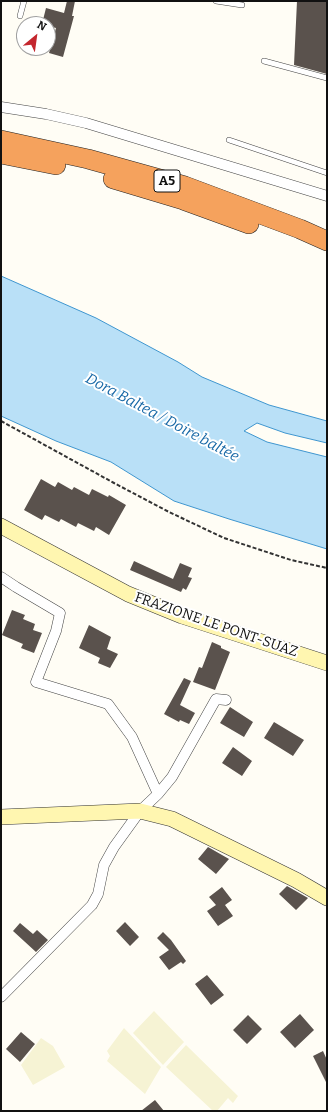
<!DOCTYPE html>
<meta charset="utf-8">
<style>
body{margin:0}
#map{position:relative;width:328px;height:1112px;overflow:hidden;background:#fffdf5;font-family:Bitter,serif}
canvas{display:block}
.frame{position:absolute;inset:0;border:2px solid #111;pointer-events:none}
.north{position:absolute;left:16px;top:16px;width:40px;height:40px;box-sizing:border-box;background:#fff;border:1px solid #a0a0a0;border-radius:50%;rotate:29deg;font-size:11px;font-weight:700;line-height:16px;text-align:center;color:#111}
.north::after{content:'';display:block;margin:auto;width:14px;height:18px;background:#c4262e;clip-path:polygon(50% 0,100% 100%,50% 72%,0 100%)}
</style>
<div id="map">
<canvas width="328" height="1112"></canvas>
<div class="frame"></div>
<div class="north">N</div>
</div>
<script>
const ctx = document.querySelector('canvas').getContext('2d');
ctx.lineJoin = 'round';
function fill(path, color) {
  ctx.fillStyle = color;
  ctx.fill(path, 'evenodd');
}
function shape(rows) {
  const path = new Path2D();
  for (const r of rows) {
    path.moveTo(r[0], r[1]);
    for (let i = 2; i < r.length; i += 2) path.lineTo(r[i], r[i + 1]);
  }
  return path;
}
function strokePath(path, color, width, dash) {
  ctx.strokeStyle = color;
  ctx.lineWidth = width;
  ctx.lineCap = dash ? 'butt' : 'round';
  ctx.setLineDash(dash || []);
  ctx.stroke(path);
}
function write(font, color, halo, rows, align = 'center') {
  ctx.font = font + ' Bitter,serif';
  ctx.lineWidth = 4;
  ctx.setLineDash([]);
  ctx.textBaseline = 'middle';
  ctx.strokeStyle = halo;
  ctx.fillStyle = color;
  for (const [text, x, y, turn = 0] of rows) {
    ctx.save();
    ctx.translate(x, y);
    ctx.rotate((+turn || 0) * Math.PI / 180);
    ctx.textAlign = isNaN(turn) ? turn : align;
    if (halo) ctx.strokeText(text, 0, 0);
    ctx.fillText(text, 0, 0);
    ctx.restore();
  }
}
fill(shape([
 [154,1011,184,1042,163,1065,133,1033],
 [124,1028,161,1067,145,1094,107,1061,110,1056,107,1051],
 [41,1038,53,1046,65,1067,33,1085,21,1065],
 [186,1045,238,1096,233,1103,228,1098,217,1111,213,1111,166,1067]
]), '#f6f3d4');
const water = shape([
 [1,276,96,318,178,362,202,377,269,405,327,421,327,443,285,433,257,423,244,431,267,442,327,457,327,549,229,519,174,501,111,462,56,441,1,416,1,276]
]);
fill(water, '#b9e0f7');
strokePath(water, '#3f96cf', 1);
fill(shape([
 [67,1,75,1,72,16,74,16,63,57,49,53,56,28,48,26,48,24,42,24,46,8,64,13],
 [297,1,327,1,327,74,294,65],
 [41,479,55,487,58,482,72,490,74,487,89,495,92,489,108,497,109,495,126,505,109,535,96,527,94,531,78,523,76,527,61,519,59,522,45,515,42,520,24,510],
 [134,561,173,579,180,563,192,568,188,577,192,578,186,590,183,588,181,592,130,570],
 [12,610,25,615,23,619,35,624,33,630,42,633,34,653,21,648,23,644,2,635],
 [89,625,111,637,107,649,118,654,110,668,98,663,100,658,79,648],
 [212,642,221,646,221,648,230,652,215,690,193,682,199,667,202,668],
 [184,678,191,681,180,705,195,713,189,724,180,720,179,722,164,714],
 [230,707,253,722,244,737,220,723],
 [274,722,304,740,293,756,264,738],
 [233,747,252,761,242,776,222,763],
 [208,847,229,859,216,874,198,859],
 [287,886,308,898,296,910,279,894],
 [222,887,232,900,225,905,233,916,218,926,207,911,216,905,209,897],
 [125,922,139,937,130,946,116,931],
 [20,923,33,934,37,930,48,940,36,952,13,931],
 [163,932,171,940,186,961,183,964,181,962,169,970,159,957,169,950,157,938],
 [207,975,224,995,211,1005,195,984],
 [300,1014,314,1030,295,1048,280,1032],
 [248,1015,262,1029,247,1044,233,1030],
 [21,1032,35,1044,20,1062,6,1049],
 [323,1051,327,1060,327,1084,313,1056],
 [155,1100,164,1111,141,1111]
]), '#5a524d');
const service = shape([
 [216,1,242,5],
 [20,16,24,1],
 [264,61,327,78],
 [229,140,327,173]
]);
const minor = shape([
 [1,107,46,114,86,123,327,196],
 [1,577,16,587,60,613,56,631,36,682,108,704,132,737,158,794],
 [1,997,92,905,98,894,104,865,114,847,140,811,158,794,172,777,216,699,226,700]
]);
const secondary = shape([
 [1,526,128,594,182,616,327,663],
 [1,817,140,811,172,819,296,880,327,898]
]);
const motorway = shape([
 [1,140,88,159,185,186,300,229,327,241],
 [1,154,56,165],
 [113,179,183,200,249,224]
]);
strokePath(service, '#444', 6);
strokePath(minor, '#444', 11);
strokePath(secondary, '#333', 16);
strokePath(motorway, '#222', 20);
strokePath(shape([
 [1,421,114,483,169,512,224,538,291,560,327,568]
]), '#333', 2, [4, 2]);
strokePath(service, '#fff', 5);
strokePath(minor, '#fff', 10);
strokePath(secondary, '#fff6b0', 15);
strokePath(motorway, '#f5a25d', 19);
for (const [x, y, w] of [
 [167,181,26]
]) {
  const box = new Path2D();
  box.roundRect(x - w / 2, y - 11, w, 22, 3);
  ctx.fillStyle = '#fff';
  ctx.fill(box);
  strokePath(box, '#111', 1);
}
write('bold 13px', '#111', null, [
 ["A5",167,181]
]);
write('14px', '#111', '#fff', [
 ["FRAZIONE LE PONT-SUAZ",216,625,19]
]);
write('italic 15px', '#1768a6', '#fff', [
 ["Dora Baltea / Doire baltée",162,418,28]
]);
</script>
